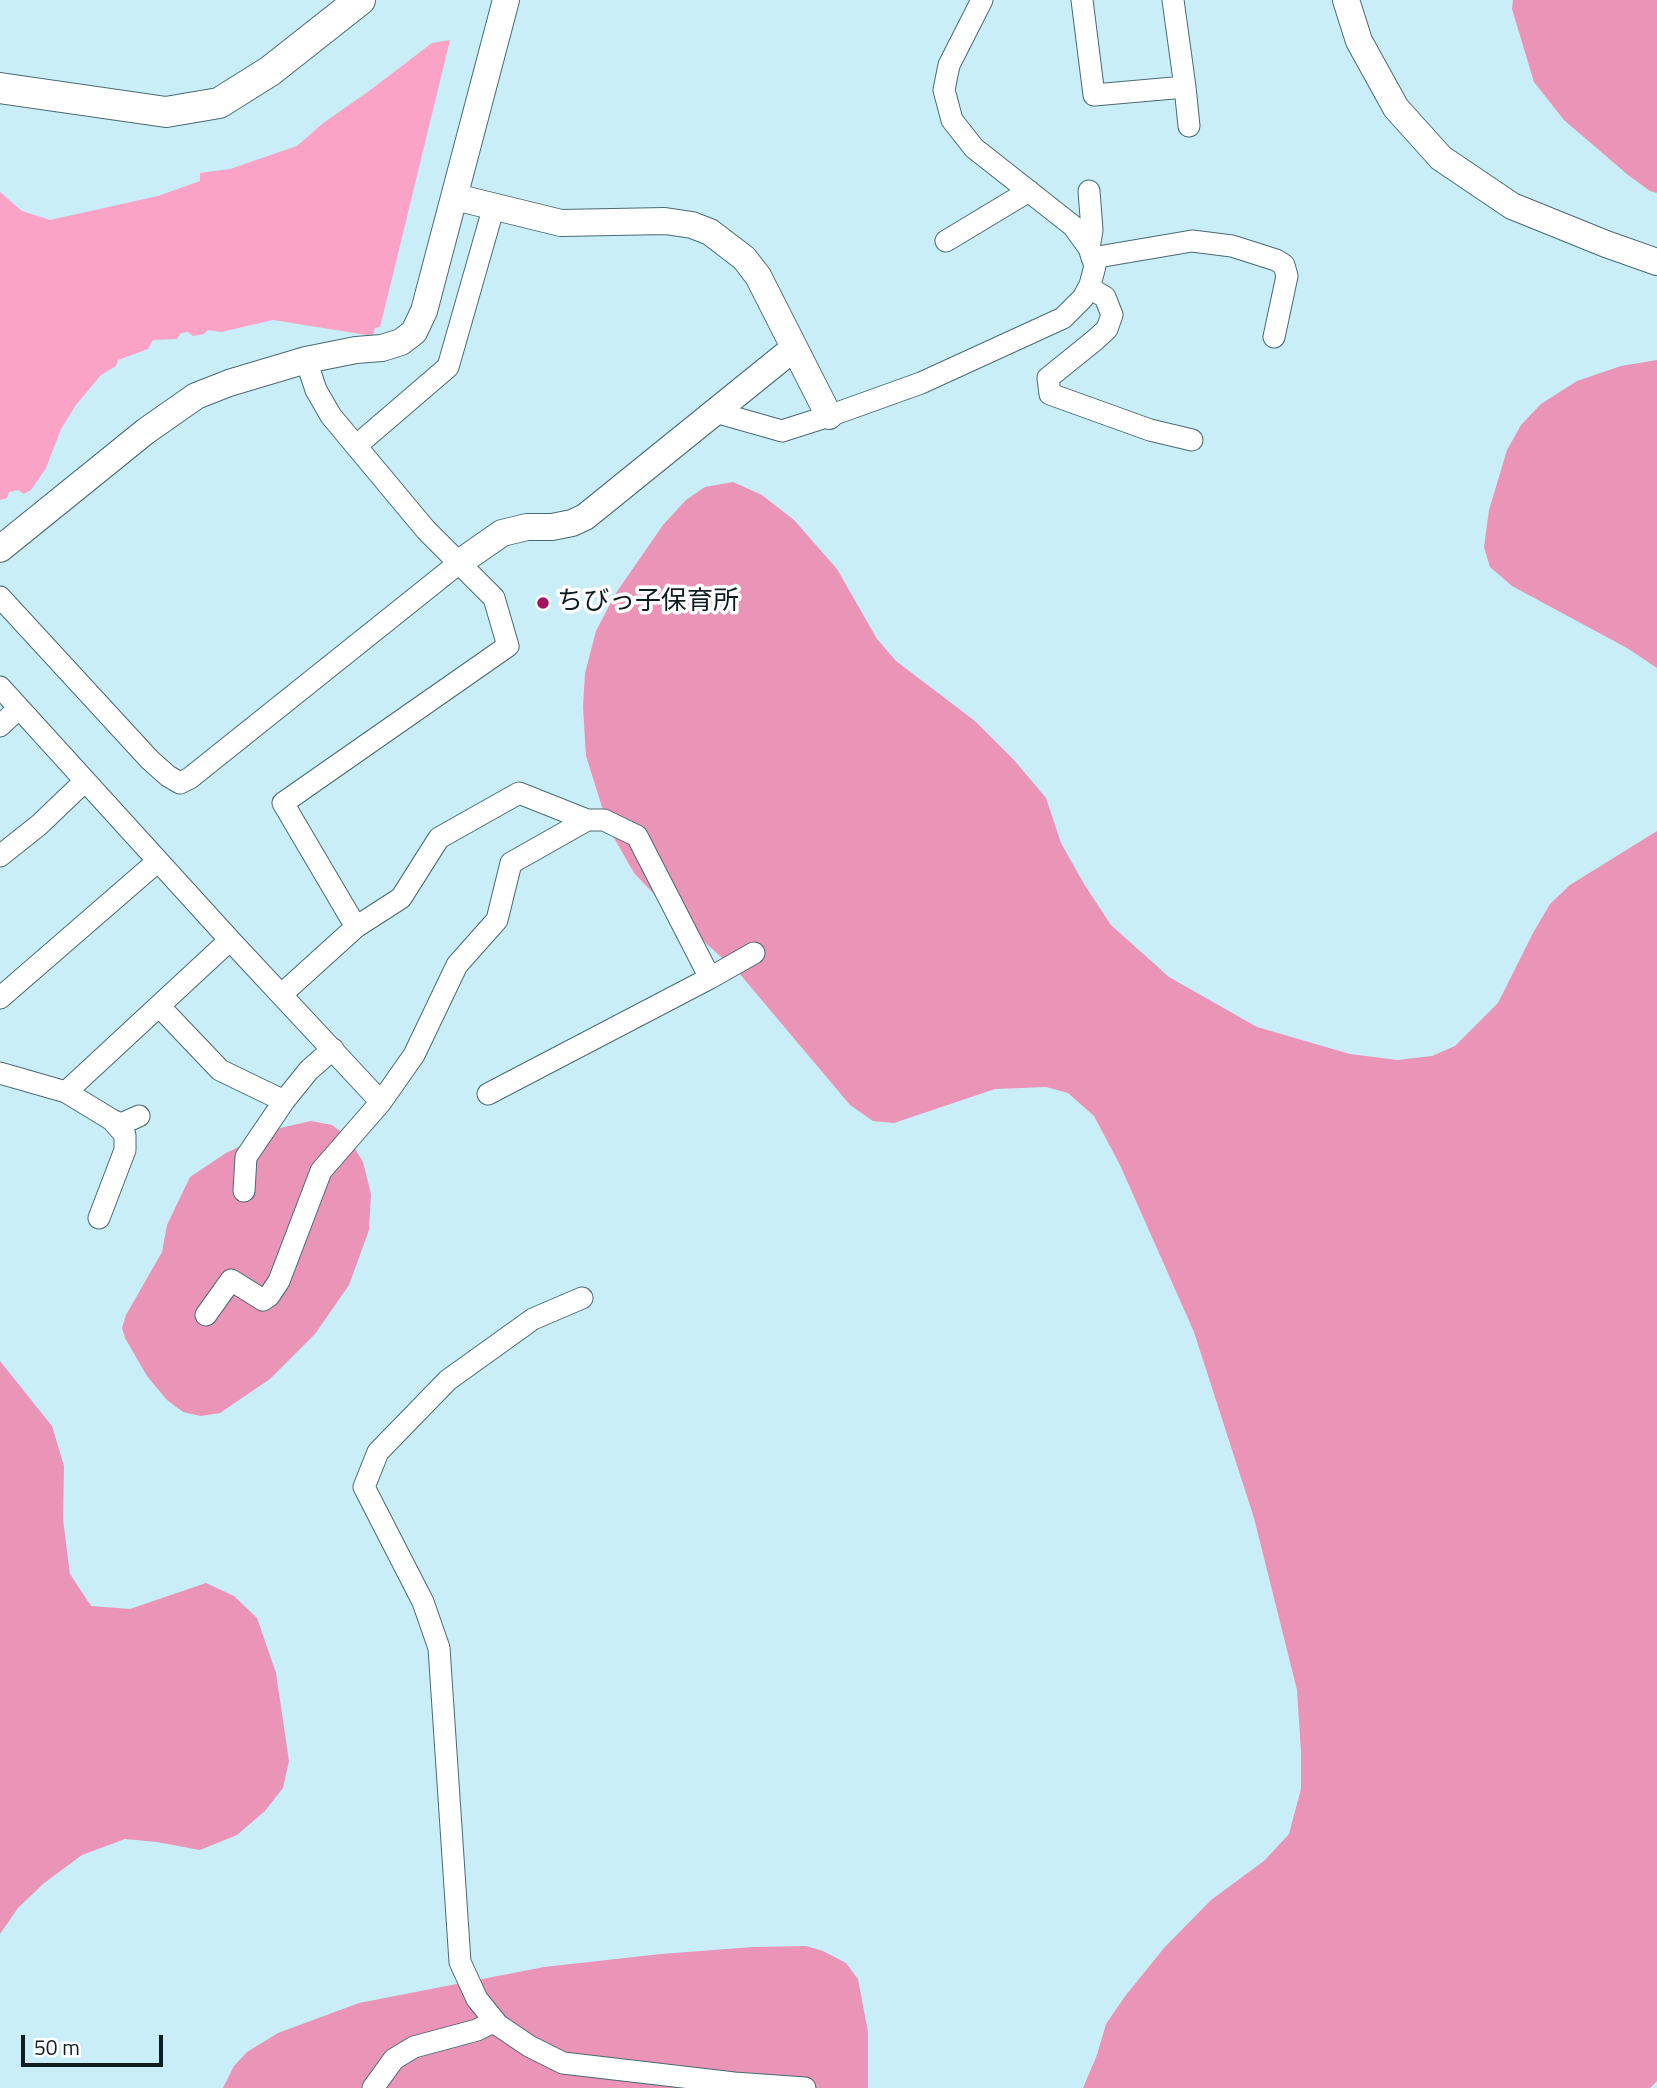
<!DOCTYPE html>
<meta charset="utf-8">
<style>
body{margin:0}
#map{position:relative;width:1657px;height:2088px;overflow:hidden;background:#caeef7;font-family:"Titillium Web",sans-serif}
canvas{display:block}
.scale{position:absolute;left:21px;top:2035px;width:142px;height:32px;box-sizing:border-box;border:4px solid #0f1c20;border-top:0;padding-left:9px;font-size:21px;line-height:24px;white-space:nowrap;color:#0f1c20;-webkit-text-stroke:5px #fff;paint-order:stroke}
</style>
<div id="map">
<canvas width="1657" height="2088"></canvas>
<div class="scale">50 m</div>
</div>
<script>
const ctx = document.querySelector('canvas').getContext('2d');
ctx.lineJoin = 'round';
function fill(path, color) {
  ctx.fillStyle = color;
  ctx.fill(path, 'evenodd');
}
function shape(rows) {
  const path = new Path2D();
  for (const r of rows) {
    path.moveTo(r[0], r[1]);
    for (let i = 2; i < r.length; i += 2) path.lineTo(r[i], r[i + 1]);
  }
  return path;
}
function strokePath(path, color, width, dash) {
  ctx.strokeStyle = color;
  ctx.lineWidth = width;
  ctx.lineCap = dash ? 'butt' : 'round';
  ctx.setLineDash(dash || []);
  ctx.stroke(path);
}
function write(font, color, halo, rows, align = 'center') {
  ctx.font = font + ' "Titillium Web","Noto Sans JP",sans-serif';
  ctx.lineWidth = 7;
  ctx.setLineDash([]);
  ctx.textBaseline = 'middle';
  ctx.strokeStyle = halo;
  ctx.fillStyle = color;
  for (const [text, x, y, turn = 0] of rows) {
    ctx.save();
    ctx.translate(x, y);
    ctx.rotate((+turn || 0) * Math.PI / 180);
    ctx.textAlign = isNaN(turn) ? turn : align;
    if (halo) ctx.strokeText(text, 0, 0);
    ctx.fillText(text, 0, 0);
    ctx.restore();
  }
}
fill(shape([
 [1513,0,1657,0,1657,193,1650,191,1628,175,1564,120,1534,82,1512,9],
 [1657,360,1657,668,1627,648,1512,586,1490,567,1484,547,1489,510,1507,450,1521,425,1541,404,1577,381,1621,366],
 [733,482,762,495,794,520,837,569,877,639,896,661,975,721,1014,760,1046,798,1061,843,1084,884,1111,925,1169,977,1257,1027,1350,1054,1397,1060,1432,1056,1455,1046,1498,1003,1533,933,1550,904,1570,885,1657,831,1657,2081,1650,2088,1083,2088,1097,2055,1106,2024,1126,1995,1164,1948,1211,1900,1264,1861,1289,1834,1301,1789,1301,1752,1297,1690,1254,1518,1194,1332,1120,1165,1094,1116,1068,1093,1046,1087,995,1089,894,1123,873,1121,850,1105,739,973,671,912,634,873,609,829,586,756,583,707,585,673,596,631,616,593,663,525,686,500,705,487],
 [311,1121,332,1125,348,1137,363,1162,371,1194,369,1230,349,1285,315,1334,270,1379,220,1413,201,1416,183,1412,167,1400,147,1376,125,1338,122,1328,126,1315,162,1252,167,1225,190,1177,226,1153,276,1129],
 [0,1361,52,1426,64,1466,63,1519,70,1574,91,1606,130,1609,206,1583,234,1596,257,1618,276,1673,289,1761,283,1788,265,1811,237,1835,200,1850,157,1842,125,1839,82,1855,43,1884,18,1908,0,1934],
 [806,1946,823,1951,846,1963,858,1979,868,2032,868,2088,223,2088,234,2066,247,2052,278,2033,359,2003,544,1967,661,1954,753,1947]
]), '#ea94b7');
fill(shape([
 [450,40,386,303,380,327,375,328,373,336,273,320,221,332,208,330,204,334,193,336,188,332,181,333,177,339,153,340,148,349,118,360,116,366,101,375,76,405,61,429,46,468,31,490,24,494,18,490,9,492,7,498,0,500,0,192,22,211,50,220,158,196,200,181,200,173,230,169,297,146,322,124,369,91,432,43]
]), '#faa3c6');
const minor = shape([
 [1082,0,1094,95,1185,87,1173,0],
 [1185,87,1189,126],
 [946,241,1029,191],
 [1089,248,1092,230,1089,191],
 [1092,258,1192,241,1232,246,1276,260,1284,265,1287,276,1274,337],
 [1089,288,1105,297,1112,315,1107,329,1095,340,1048,378,1050,394,1150,430,1192,440],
 [715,412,782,431,829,416,921,383,1063,318,1083,298,1090,285,1095,266,1089,248,1073,226,974,148,952,120,944,90,949,65,982,0],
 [356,446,448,367,494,206],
 [0,597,150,760,168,776,180,783,190,778,459,563],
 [0,687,230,940,381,1102],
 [0,726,19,708],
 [0,856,39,825,85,781],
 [356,927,401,898,439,838,519,793,587,820,604,820,637,836,710,978,754,953],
 [282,994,356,927,283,803,508,646,494,598,426,530,331,416,316,390,306,360],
 [0,998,158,861],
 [159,1006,220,1070,284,1101,309,1070,333,1049],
 [0,1073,66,1092,230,940],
 [66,1092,112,1120,121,1124,139,1116],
 [488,1094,710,978],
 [244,1191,246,1157,284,1101],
 [99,1218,125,1150,125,1135,112,1120],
 [582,1298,533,1319,448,1380,378,1452,364,1487,423,1602,439,1648,460,1962,477,1999,498,2025,529,2046,563,2063,734,2083,805,2088],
 [206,1315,231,1280,263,1300,269,1296,279,1281,321,1171,381,1102,414,1055,457,965,497,920,511,863,587,820],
 [373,2088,394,2059,414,2047,477,2030,495,2021]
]);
const tertiary = shape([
 [1346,0,1359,41,1396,108,1441,158,1512,206,1606,244,1657,262],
 [455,197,561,223,665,221,692,225,710,232,744,258,758,276,829,416],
 [0,549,146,431,196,396,229,383,306,360,356,350,382,348,401,342,414,332,424,311,506,0],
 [459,563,502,533,527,527,552,527,572,523,585,517,794,348]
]);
const secondary = shape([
 [0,88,166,112,219,103,270,71,360,0]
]);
strokePath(minor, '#4a6a72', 23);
strokePath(tertiary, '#4a6a72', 28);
strokePath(secondary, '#4a6a72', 32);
strokePath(minor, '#fff', 21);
strokePath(tertiary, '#fff', 26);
strokePath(secondary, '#fff', 30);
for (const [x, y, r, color] of [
 [543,603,7,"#a01661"]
]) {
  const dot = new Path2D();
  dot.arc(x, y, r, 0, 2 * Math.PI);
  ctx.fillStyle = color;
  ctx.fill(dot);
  strokePath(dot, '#fff', 2.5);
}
write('26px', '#0f1c20', '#fff', [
 ["ちびっ子保育所",557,603]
], 'left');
</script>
